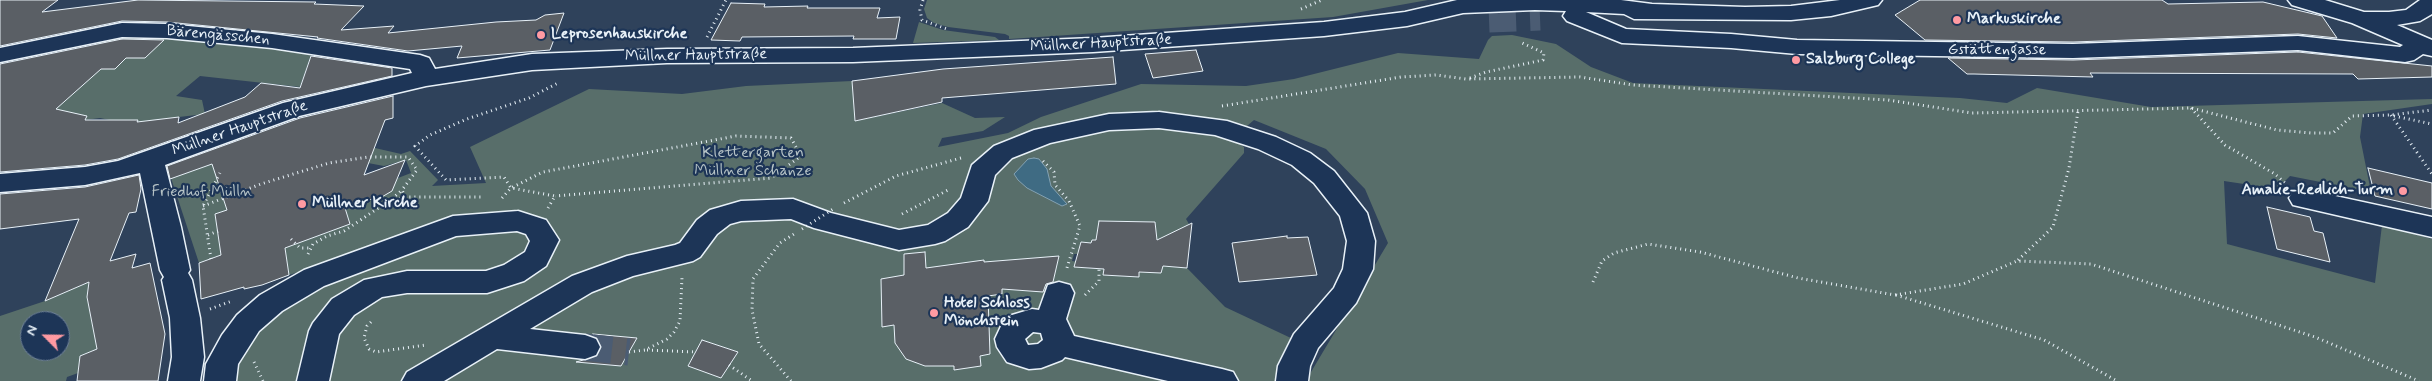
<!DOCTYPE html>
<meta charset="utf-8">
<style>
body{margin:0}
#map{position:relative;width:2432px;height:381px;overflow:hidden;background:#2f425b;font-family:Mynerve,sans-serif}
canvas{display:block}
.north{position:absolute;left:20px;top:311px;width:50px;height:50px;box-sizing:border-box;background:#1d3557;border:1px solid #6e8097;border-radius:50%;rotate:293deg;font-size:14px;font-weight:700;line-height:20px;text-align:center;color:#e8f1f8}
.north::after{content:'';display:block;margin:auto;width:18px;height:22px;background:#ff9aa2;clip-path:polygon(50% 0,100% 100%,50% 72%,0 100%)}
</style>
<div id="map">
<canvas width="2432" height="381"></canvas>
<div class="north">N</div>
</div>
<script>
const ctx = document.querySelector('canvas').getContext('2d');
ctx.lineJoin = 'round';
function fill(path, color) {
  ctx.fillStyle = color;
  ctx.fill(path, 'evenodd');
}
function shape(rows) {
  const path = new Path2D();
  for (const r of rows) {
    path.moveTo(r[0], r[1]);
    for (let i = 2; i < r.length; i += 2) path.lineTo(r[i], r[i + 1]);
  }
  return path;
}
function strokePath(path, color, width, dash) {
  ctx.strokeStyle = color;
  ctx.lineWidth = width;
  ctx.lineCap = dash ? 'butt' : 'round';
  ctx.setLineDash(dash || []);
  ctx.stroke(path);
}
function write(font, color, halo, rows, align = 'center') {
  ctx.font = font + ' Mynerve,sans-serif';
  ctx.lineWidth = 4.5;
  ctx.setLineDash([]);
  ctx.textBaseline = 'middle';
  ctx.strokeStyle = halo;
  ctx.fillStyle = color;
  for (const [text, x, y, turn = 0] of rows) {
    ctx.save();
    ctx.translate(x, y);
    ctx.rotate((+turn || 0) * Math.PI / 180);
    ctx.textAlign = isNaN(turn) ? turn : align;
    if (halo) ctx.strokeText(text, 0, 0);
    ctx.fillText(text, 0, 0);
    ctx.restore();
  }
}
fill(shape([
 [927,0,1428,0,1333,17,1009,39,1009,36,1005,34,948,27,934,23,927,18,924,9],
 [919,22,943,30,995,37,999,40,913,43],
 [119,34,164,34,312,52,300,87,200,76,176,96,202,100,205,114,179,117,136,127,131,120,114,121,100,118,85,120,0,95,55,87,101,39,115,39],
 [1512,35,1556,44,1591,67,1633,83,1960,98,2007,103,2037,88,2151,107,2432,99,2432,104,2363,114,2360,137,2371,192,2290,176,2277,189,2224,181,2227,244,2375,283,2382,225,2432,239,2432,381,1308,381,1308,377,1388,243,1365,189,1326,149,1254,120,1232,139,1244,147,1244,153,1186,219,1189,224,1157,245,1155,222,1100,221,1096,240,1092,240,1091,243,1081,242,1078,254,1074,254,1072,261,1079,262,1085,268,1104,269,1103,275,1138,277,1139,272,1163,266,1187,268,1225,307,1293,339,1277,381,234,381,237,356,255,327,381,246,289,275,284,242,312,238,350,224,345,208,390,182,396,181,398,178,411,173,406,160,384,166,368,163,215,214,221,255,199,263,171,178,221,161,328,159,375,148,401,154,410,151,438,180,432,186,486,183,470,147,589,89,682,94,746,86,852,81,855,121,942,103,975,118,1005,117,983,131,942,138,938,147,1008,133,1041,117,1141,84,1246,86,1294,79,1398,53,1479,59,1488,40,1492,36],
 [702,341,738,352,721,377,688,366],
 [89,282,87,297,97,349,80,356,78,373,67,377,66,381,0,381,0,316,45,301],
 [30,321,60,321,60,351,30,351]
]), '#586e6a');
const water = shape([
 [1034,158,1039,159,1047,169,1051,186,1067,204,1062,206,1027,188,1018,180,1014,174,1028,159,1034,158]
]);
fill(water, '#3f6b83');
strokePath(water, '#83a1b2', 1);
const building = shape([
 [0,0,58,0,42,12,138,0,316,2,314,4,364,6,341,30,394,26,388,33,496,22,536,20,545,15,564,13,550,50,457,58,462,46,408,51,317,38,318,37,167,22,122,21,0,46,0,0],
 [1920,0,2162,0,2168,4,2263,2,2322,16,2337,38,2298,34,2073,42,1925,40,1895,15,1920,0],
 [731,3,765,4,764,7,808,6,807,8,880,8,877,18,900,17,896,39,853,39,854,36,742,37,740,41,711,40,731,3],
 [122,39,164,40,145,58,126,58,115,69,101,69,56,109,87,116,85,120,138,120,137,122,179,117,178,123,245,97,261,83,300,88,311,56,392,68,392,76,282,101,118,159,85,165,0,172,0,64,122,39],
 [1196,50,1203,71,1153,78,1145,54,1196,50],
 [2298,52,2432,66,2432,77,2358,79,2353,74,2090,73,2093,77,1974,74,1967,74,1948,58,2073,60,2298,52],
 [1113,57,1116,84,942,98,942,102,855,121,852,81,943,69,1113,57],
 [393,96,393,118,385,120,364,175,405,160,392,191,375,201,372,199,345,208,350,224,285,248,289,275,262,285,244,289,244,287,201,299,199,263,221,255,215,214,227,210,212,164,170,179,167,166,300,118,393,96],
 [2368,168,2432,183,2432,209,2375,196,2368,168],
 [139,175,141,189,136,212,129,213,110,261,136,254,132,268,150,263,165,334,158,381,77,381,80,356,97,349,87,297,89,282,45,301,79,219,0,229,0,194,85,187,139,175],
 [2267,207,2310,217,2314,231,2323,233,2330,262,2277,249,2267,207],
 [1099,221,1155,222,1157,240,1192,223,1187,268,1163,266,1161,273,1139,272,1139,277,1103,275,1104,269,1074,267,1081,242,1091,243,1092,240,1096,240,1099,221],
 [1287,236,1287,238,1308,237,1317,275,1239,282,1232,243,1287,236],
 [925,252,926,268,984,260,984,262,1059,256,1053,282,1046,284,1043,292,1002,289,1002,294,988,296,990,354,980,356,981,366,954,370,954,366,925,366,906,359,895,343,894,325,882,327,881,279,904,275,904,254,925,252],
 [593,334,637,338,621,366,576,362,598,356,602,346,593,334],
 [702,340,738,352,721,378,688,366,702,340]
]);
fill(building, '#5a5f65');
strokePath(building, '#e8f1f8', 1);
strokePath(shape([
 [1489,19,1540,17],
 [585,347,629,352]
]), '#4b5c73', 27, [27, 14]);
const minor = shape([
 [1457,0,1621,0,1652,4,1745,7,1791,6,1840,0,1882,0,1878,5,1831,16,1791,20,1634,19,1624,14,1586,12,1626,29,1731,34,1797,40,2073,44,2298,36,2400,47,2403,45,2352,23,2292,5,2288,0,2325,0,2364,12,2389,12,2406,10,2420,0,2432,0,2432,14,2420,21,2397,25,2432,40,2432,56,2423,54,2414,60,2405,62,2298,50,2073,58,1797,54,1731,48,1622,43,1567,21,1563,16,1566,11,1535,10,1463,13,1407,26,1324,36,1093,52,853,62,667,63,532,70,426,86,299,116,165,165,181,227,190,270,188,273,192,280,200,318,204,357,200,381,168,381,172,357,170,318,162,280,164,277,160,270,140,173,85,185,0,192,0,174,85,167,118,161,283,103,412,73,410,69,272,48,167,38,122,37,0,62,0,48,122,23,167,24,272,34,420,55,429,58,435,69,532,54,667,49,853,48,1093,38,1324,22,1405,12,1457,0],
 [1159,112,1227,121,1276,137,1310,153,1334,171,1367,213,1375,241,1373,269,1356,303,1318,348,1310,366,1308,381,1276,381,1278,366,1294,334,1334,288,1343,269,1347,241,1340,216,1314,183,1292,165,1258,149,1215,135,1159,128,1109,130,1050,143,1012,158,995,175,988,201,968,227,945,241,935,244,899,250,814,228,791,219,741,221,730,224,717,234,700,257,693,261,633,276,592,292,530,329,585,335,596,339,600,347,596,355,585,359,497,349,444,381,402,381,407,372,572,276,627,256,675,245,680,243,697,220,710,210,741,201,793,199,831,213,899,230,928,225,948,213,961,198,972,165,994,146,1034,130,1109,114,1159,112],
 [2303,189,2432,217,2432,237,2293,205,2289,198,2293,191,2303,189],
 [518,211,546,220,559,240,546,266,524,281,487,293,407,293,382,297,354,315,339,334,329,381,297,381,309,331,313,323,332,299,364,280,407,271,486,271,504,265,525,252,530,241,526,234,517,231,456,236,324,286,282,311,259,331,238,364,236,381,204,381,206,364,222,335,237,315,260,295,304,270,453,216,518,211],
 [1059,282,1070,285,1074,293,1066,319,1074,336,1222,369,1233,372,1238,381,1168,381,1065,357,1062,360,1041,368,1029,369,1007,362,997,347,995,339,1003,322,1012,315,1032,309,1039,310,1048,285,1059,282],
 [1033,332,1041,333,1043,340,1038,344,1028,345,1025,339,1033,332]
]);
strokePath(minor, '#e8f1f8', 3);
strokePath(shape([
 [923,0,920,10,922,20,947,29],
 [1301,9,1322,0],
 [707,37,726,0],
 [1470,78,1486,72,1543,60,1544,53,1520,42],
 [1222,106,1401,77,1436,75,1466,79,1580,77,1633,85,1888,100,1972,113,2191,108,2277,130,2311,133,2333,133,2352,116,2391,115,2432,110],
 [2191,108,2225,145,2275,174,2285,183],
 [2391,115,2432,174],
 [2394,116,2432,124],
 [1043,161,1054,172,1055,185,1069,201,1080,226,1066,271],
 [502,198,511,188,543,172,736,136,791,138,801,156,771,178,555,196],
 [392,199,402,190],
 [844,203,896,176,961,158],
 [203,206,261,184,329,163,368,157,408,157,417,170,402,190,405,197],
 [548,208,555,196,511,188,504,177,446,180,415,146,430,135,467,119,529,98,558,83],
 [902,214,950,189],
 [208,235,218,231],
 [291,239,300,248,310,248],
 [308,254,313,244,327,236,344,231,389,201,405,197,484,197],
 [211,259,203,206,220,173],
 [2018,260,2053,227,2069,168,2078,111],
 [1593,282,1602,261,1614,253,1648,244,1700,252,1798,278,1895,295,1963,284,2017,261,2091,264,2315,337,2419,381],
 [1085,295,1099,281,1099,269],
 [1896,295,2044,340,2117,381],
 [210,309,232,301],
 [371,322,367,326,364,338,369,349,376,352,426,345],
 [647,350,696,352],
 [629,352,645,350,667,339,674,332,680,321,682,277],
 [254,362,263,381],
 [729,365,752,381],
 [791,381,759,344,752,310,753,279,780,243,794,234]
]), '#e8f1f8', 3, [1, 4]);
fill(minor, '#1d3557');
strokePath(shape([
 [802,229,833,209]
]), '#e8f1f8', 3, [1, 4]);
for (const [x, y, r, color] of [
 [1957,20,5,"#ff9aa2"],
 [541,35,5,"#ff9aa2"],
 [1796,60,5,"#ff9aa2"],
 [2403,191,5,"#ff9aa2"],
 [302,204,5,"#ff9aa2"],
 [934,313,5,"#ff9aa2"]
]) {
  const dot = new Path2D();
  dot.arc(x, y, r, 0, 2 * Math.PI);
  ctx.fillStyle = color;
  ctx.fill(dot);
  strokePath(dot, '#1d3557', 2);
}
write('bold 16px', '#e8f1f8', '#1d3557', [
 ["Markuskirche",1967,20],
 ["Leprosenhauskirche",551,35],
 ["Salzburg College",1806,60],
 ["Amalie-Redlich-Turm",2393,191,"right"],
 ["Müllner Kirche",312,204],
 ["Hotel Schloss",944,304],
 ["Mönchstein",944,322]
], 'left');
write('16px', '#e8f1f8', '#1d3557', [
 ["Bärengässchen",218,36,5],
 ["Müllner Hauptstraße",1101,44,-3],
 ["Gstättengasse",1997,51],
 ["Müllner Hauptstraße",696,56,-1],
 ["Müllner Hauptstraße",240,129,-19]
]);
write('16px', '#b6c3c6', '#1d3557', [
 ["Klettergarten",753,154],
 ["Müllner Schanze",753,172],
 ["Friedhof Mülln",202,193]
]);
</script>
